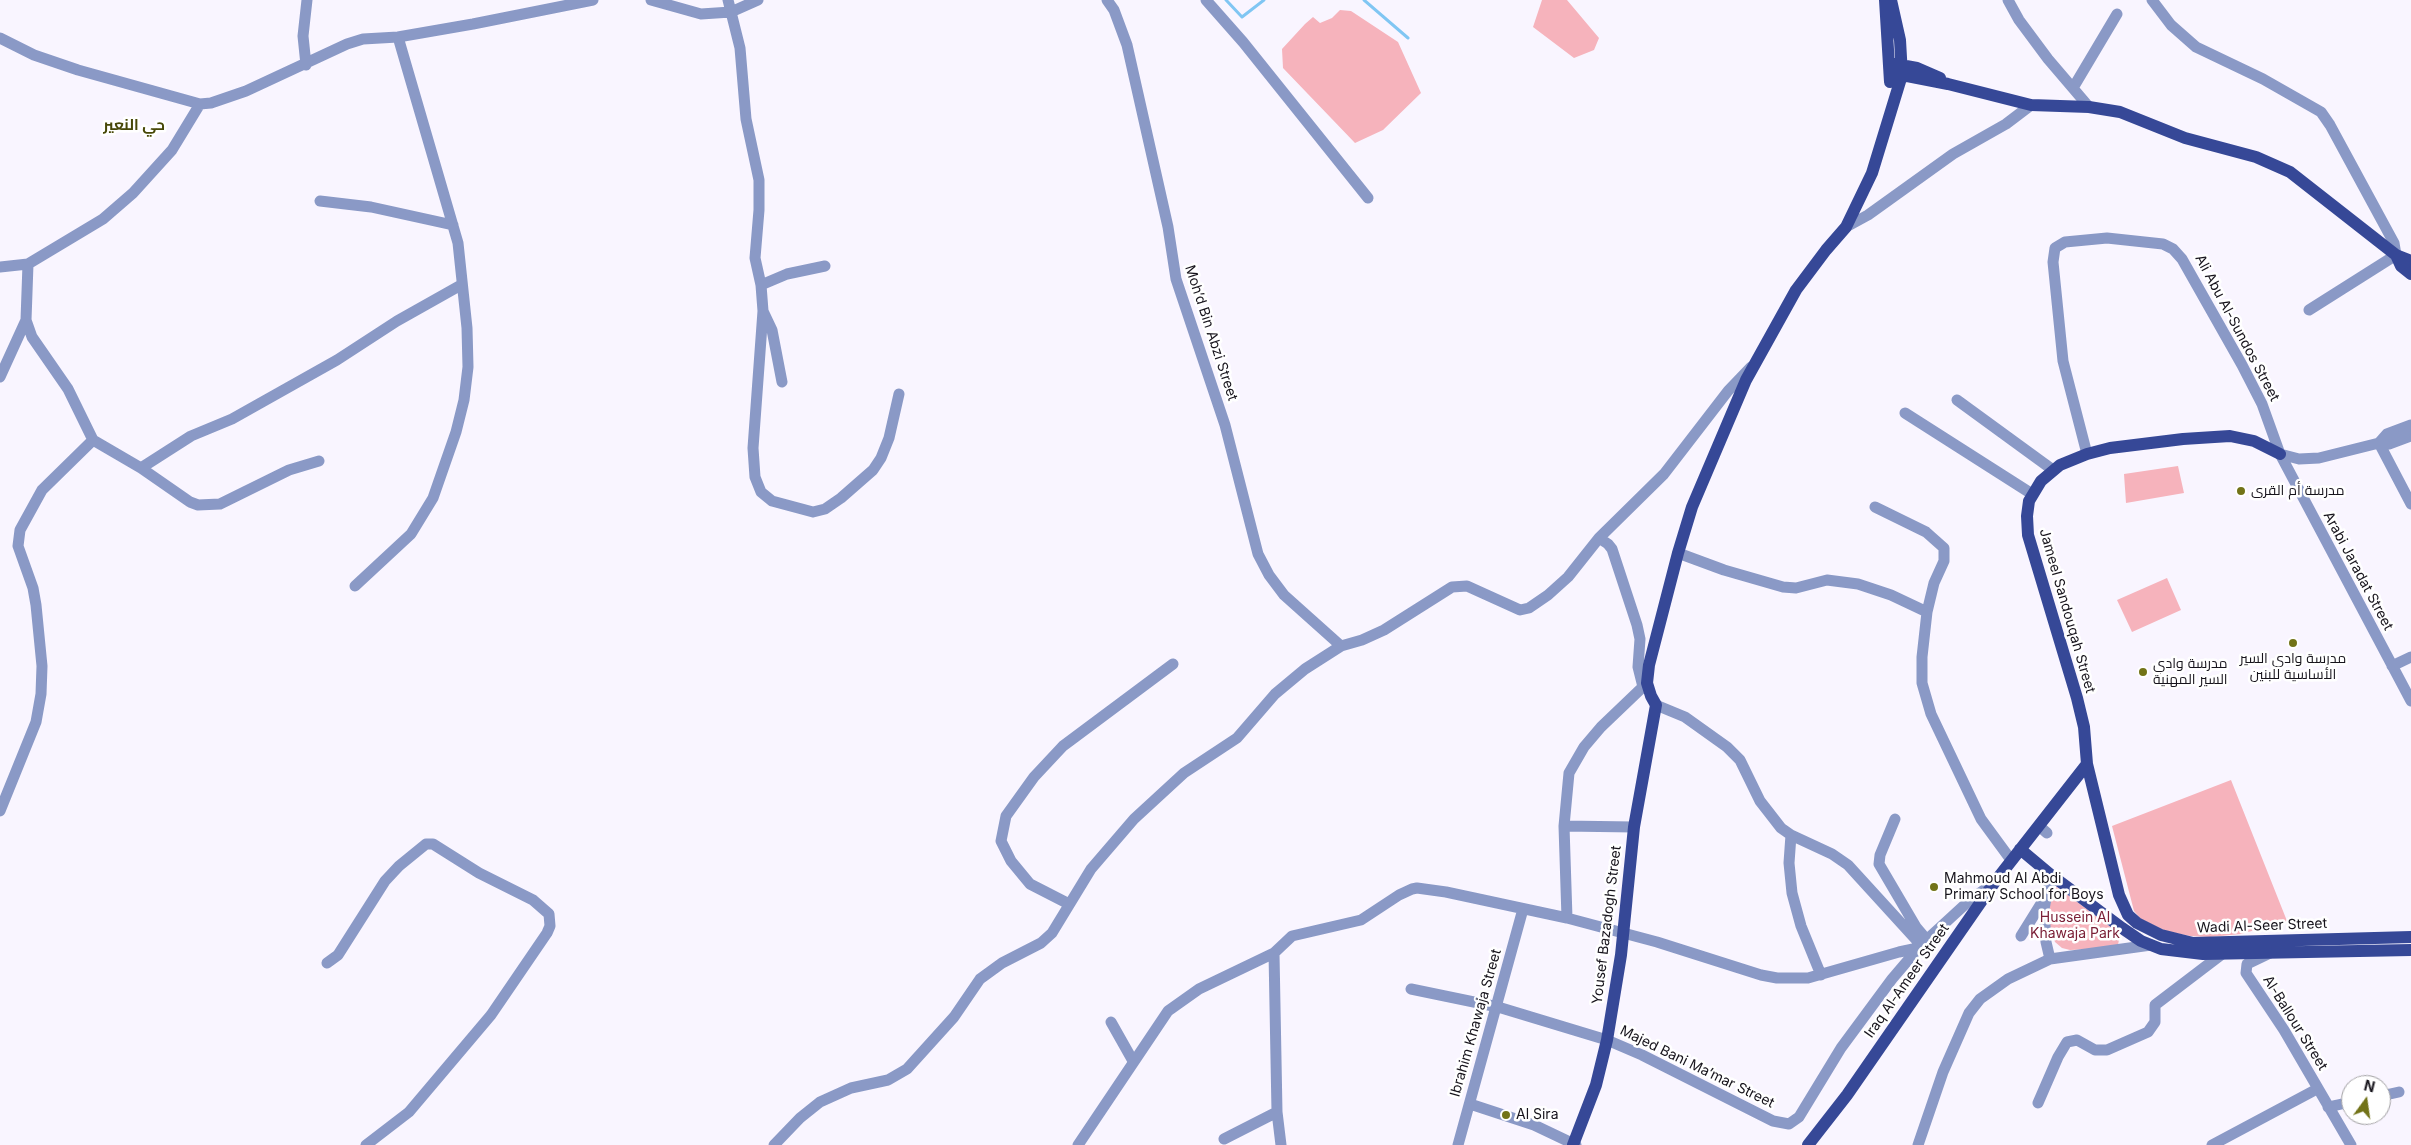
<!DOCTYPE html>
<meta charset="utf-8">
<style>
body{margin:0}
#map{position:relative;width:2411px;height:1145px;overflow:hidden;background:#f9f5ff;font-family:Inter,sans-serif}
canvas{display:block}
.north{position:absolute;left:2341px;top:1075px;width:50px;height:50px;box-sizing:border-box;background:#fff;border:1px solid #a2a1a4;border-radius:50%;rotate:14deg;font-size:14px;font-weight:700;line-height:20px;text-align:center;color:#16131b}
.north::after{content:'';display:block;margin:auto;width:18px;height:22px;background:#727318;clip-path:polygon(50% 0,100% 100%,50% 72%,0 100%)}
</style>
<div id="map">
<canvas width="2411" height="1145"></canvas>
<div class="north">N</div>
</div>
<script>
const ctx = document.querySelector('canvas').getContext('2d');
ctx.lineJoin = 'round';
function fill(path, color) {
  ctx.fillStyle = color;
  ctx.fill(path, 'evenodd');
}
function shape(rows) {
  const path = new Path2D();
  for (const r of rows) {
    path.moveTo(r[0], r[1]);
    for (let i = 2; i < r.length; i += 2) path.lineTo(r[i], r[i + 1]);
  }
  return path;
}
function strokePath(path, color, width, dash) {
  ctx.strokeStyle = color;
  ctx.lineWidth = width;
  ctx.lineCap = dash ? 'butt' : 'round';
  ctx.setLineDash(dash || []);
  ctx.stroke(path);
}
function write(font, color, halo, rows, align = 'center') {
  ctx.font = font + ' Inter,Cairo,sans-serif';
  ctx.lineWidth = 5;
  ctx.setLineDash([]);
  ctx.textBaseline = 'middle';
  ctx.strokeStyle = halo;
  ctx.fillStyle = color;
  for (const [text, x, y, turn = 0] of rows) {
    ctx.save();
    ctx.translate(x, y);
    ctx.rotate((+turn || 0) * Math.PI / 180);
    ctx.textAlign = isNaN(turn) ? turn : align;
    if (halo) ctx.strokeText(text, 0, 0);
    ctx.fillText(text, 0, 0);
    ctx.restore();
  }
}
fill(shape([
 [1542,0,1567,0,1599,38,1594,50,1574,58,1533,27],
 [1340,10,1351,11,1398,42,1421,93,1383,130,1355,143,1283,68,1282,49,1305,24,1313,17,1320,23,1332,18],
 [2178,466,2184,493,2126,503,2124,474],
 [2167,578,2181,610,2132,632,2117,600],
 [2231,780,2287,921,2241,934,2210,937,2190,936,2166,931,2141,919,2134,911,2112,826],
 [2057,887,2120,934,2118,945,2114,948,2070,950,2062,948,2055,942,2050,929,2049,909,2054,889]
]), '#f6b3bc');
strokePath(shape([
 [1226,0,1242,17,1264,0],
 [1364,0,1408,38]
]), '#80c6f3', 3);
strokePath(shape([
 [651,0,701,14,731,12,758,0],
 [728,0,740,48,746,119,759,180,759,210,755,258,761,285,763,311,753,448,755,477,761,492,772,501,813,512,825,509,841,498,873,470,881,458,889,438,899,394],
 [1107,0,1114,10,1127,45,1168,227,1176,279,1225,425,1258,554,1269,575,1284,595,1341,646],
 [1206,0,1243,42,1368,198],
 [2008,0,2019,20,2048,59,2089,107],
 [2152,0,2171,25,2196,47,2263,79,2321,112,2330,125,2394,243,2396,255,2309,310],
 [0,38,34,55,78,70,200,104,211,103,246,91,347,44,363,39,398,37,473,24,593,0],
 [306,65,303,36,307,0],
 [2073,88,2117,14],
 [320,201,371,207,453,225],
 [1846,227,1868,215,1953,154,2006,124,2031,105],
 [28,264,26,320,32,337,68,389,93,440,141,468,190,502,198,505,220,504,289,470,319,461],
 [0,267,28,264,103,219,133,193,172,150,200,104],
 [761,285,787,274,825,266],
 [763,311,772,330,782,382],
 [0,377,26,320],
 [1957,400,2053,470],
 [1905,413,2032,494],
 [2379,443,2411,504],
 [2379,443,2387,434,2411,425],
 [2087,454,2063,361,2053,262,2055,248,2065,242,2107,238,2163,244,2173,249,2182,259,2242,365,2262,404,2280,454,2411,701],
 [2280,454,2299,459,2319,458,2379,443,2389,444,2411,436],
 [141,468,191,436,232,419,337,360,397,321,461,285],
 [1875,507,1926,532,1944,548,1944,561,1934,583,1927,612,1922,657,1922,683,1931,714,1981,819,2011,860],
 [1599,538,1608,544,1612,549,1637,625,1640,639,1638,667,1643,687],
 [1678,553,1724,570,1783,587,1796,588,1827,580,1858,584,1891,595,1927,612],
 [355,586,411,534,433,498,456,432,464,400,468,367,467,328,458,243,398,37],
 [2392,666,2411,657],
 [1656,705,1685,717,1727,747,1740,760,1760,801,1781,828,1791,835,1832,854,1848,865,1921,945],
 [0,811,36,722,41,694,42,666,36,605,33,588,18,546,20,530,42,490,93,440],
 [1895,819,1880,855,1879,864,1916,927,1927,940],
 [1564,826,1634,827],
 [2039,826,2047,833],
 [1791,835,1789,863,1792,893,1801,926,1821,975],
 [1069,904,1030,884,1011,861,1001,841,1006,816,1034,777,1063,746,1173,664],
 [1567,918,1564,826,1569,773,1584,747,1601,727,1647,683],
 [2021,936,2044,899],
 [2270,953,2247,964,2246,973,2284,1030,2351,1145],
 [2050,959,2046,942,2044,909,2051,875],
 [327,963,338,955,385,881,399,866,426,844,433,844,479,873,533,900,549,914,550,926,547,933,491,1015,409,1112,366,1145],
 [1411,989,1498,1007,1607,1040,1642,1055,1773,1121,1789,1124,1799,1117,1841,1048,1892,979,1921,945,1970,900,1991,885],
 [1111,1022,1133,1061],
 [2381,1096,2399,1092],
 [2038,1103,2058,1057,2067,1042,2077,1040,2095,1050,2107,1050,2148,1032,2155,1022,2155,1005,2222,954],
 [1470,1104,1534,1125,1576,1145],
 [2328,1107,2351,1102],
 [1224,1139,1277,1112],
 [774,1145,800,1118,820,1102,851,1088,888,1080,907,1069,954,1017,980,979,1002,963,1041,943,1052,933,1091,869,1134,819,1184,773,1237,738,1275,694,1305,669,1341,646,1362,640,1384,630,1452,587,1467,586,1520,610,1529,608,1548,595,1568,577,1599,538,1664,474,1728,391,1751,367],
 [1078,1145,1168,1011,1199,989,1274,953],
 [1281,1145,1277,1112,1274,953,1292,936,1361,920,1399,895,1412,889,1417,888,1446,892,1567,918,1657,942,1761,975,1777,978,1808,978,1899,952,1918,948],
 [1458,1145,1523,909],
 [1918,1145,1943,1072,1969,1013,1980,999,2008,979,2050,959,2151,945],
 [2212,1145,2317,1089]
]), '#8a99c6', 11);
strokePath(shape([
 [1885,0,1890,82],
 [1895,64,1917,68,1940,78],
 [1890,75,1902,75,1948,84,2031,105,2089,107,2120,112,2185,138,2256,157,2290,172,2396,255,2411,261],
 [2396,255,2401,266,2411,274],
 [2280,454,2254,441,2230,436,2183,439,2110,448,2087,454,2060,465,2041,481,2029,501,2027,516,2028,535,2077,698,2084,727,2087,764,2119,895,2128,915,2137,923,2161,935,2193,943,2411,937],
 [2020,849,2051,875,2122,928,2141,941,2161,949,2203,954,2411,950],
 [1573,1145,1596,1085,1607,1040,1621,955,1634,827,1656,705,1651,696,1647,683,1649,665,1678,553,1692,507,1746,380,1796,290,1826,250,1846,227,1872,173,1902,75,1900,40,1891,0],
 [1808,1145,1847,1095,1994,883,2087,764]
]), '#364897', 12);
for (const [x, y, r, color] of [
 [2241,491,5,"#727318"],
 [2293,643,5,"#727318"],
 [2143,672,5,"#727318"],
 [1934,887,5,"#727318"],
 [1506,1115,5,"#727318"]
]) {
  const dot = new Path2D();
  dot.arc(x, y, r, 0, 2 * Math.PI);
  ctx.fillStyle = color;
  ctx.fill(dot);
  strokePath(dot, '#fff', 2);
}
write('14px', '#16131b', '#fff', [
 ["Ali Abu Al-Sundos Street",2237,328,62],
 ["Moh’d Bin Abzi Street",1211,333,72],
 ["Arabi Jaradat Street",2358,571,62],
 ["Jameel Sandouqah Street",2067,611,74],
 ["Yousef Bazadogh Street",1607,925,-83],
 ["Wadi Al-Seer Street",2262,926,-2],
 ["Iraq Al-Ameer Street",1907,981,-55],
 ["Ibrahim Khawaja Street",1476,1023,-74],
 ["Al-Ballour Street",2295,1023,58],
 ["Majed Bani Ma’mar Street",1697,1067,26]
]);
write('14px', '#16131b', '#fff', [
 ["مدرسة أم القرى",2251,491],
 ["مدرسة وادي السير",2293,659,"center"],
 ["الأساسية للبنين",2293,675,"center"],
 ["مدرسة وادي",2153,664],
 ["السير المهنية",2153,680],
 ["Mahmoud Al Abdi",1944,879],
 ["Primary School for Boys",1944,895],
 ["Al Sira",1516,1115]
], 'left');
write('14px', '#7b2037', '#fff', [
 ["Hussein Al",2075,918],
 ["Khawaja Park",2075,934]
]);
write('bold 15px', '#474807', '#fff', [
 ["حي النعير",134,125]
]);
</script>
